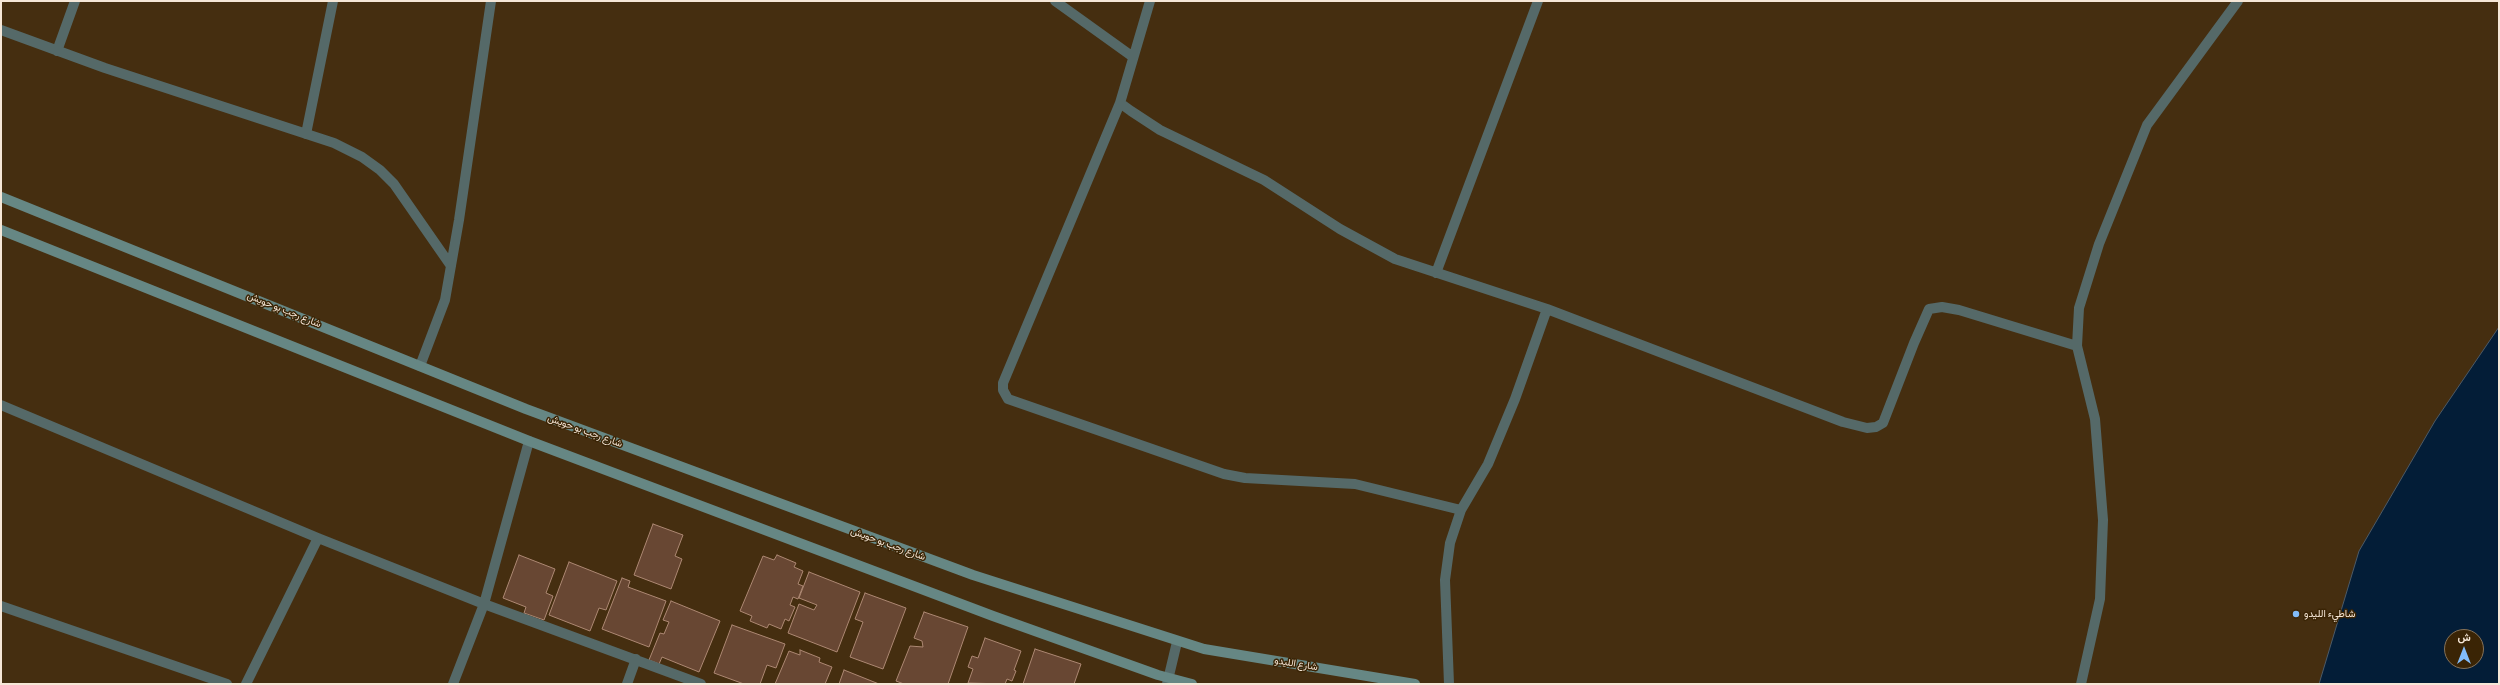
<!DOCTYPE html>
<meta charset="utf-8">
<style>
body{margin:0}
#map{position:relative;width:2500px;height:685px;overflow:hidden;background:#452e10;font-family:Bitter,Vazirmatn,serif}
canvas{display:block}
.frame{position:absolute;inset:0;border:2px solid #f6e7d7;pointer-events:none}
.north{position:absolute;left:2444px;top:629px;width:40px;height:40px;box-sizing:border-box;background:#3a2405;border:1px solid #857259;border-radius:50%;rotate:0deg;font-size:11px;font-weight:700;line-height:16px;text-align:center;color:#f6e7d7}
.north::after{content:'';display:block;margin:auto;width:14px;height:18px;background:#82bcfa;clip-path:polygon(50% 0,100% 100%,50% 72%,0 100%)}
</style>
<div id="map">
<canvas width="2500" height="685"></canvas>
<div class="frame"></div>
<div class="north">ش</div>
</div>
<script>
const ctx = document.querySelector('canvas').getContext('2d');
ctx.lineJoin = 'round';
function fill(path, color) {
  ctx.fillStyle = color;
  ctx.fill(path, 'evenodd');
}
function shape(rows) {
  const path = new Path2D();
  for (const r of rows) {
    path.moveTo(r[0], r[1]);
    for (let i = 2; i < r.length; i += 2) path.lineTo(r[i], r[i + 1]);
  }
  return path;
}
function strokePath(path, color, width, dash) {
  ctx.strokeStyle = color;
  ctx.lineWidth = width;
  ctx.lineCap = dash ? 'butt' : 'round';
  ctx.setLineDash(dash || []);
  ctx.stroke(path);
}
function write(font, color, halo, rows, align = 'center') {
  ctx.font = font + ' Bitter,Vazirmatn,serif';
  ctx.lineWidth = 3;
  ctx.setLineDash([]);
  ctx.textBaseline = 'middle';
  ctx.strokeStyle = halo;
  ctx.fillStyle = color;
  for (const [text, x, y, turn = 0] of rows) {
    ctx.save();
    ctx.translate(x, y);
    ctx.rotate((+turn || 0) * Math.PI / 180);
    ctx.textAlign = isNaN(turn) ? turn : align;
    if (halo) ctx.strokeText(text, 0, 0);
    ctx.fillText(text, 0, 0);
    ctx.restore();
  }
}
const water = shape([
 [2499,327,2499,684,2319,684,2359,551,2435,421,2499,327],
 [2452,637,2476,637,2476,661,2452,661,2452,637]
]);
fill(water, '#031d37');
strokePath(water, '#4c5a67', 1);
const building = shape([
 [653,524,683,535,675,556,682,559,671,589,634,575,653,524],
 [519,555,555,569,546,593,553,596,544,620,524,613,526,607,503,598,519,555],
 [777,555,796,563,794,567,803,571,798,584,803,586,798,599,793,597,790,605,795,607,789,621,785,619,781,629,769,624,767,628,750,621,752,616,740,611,763,556,774,560,777,555],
 [569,562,617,581,606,610,599,608,590,631,549,615,569,562],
 [809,572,860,592,837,652,788,633,799,604,814,610,817,605,799,598,809,572],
 [622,578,630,581,628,587,666,601,649,647,602,629,622,578],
 [865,593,906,608,883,669,850,657,863,622,855,619,865,593],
 [671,601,720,621,699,672,662,657,659,664,649,660,660,633,664,634,669,622,663,620,671,601],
 [924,612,968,627,948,684,904,684,896,681,910,646,923,647,922,641,914,638,924,612],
 [732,625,785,644,776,668,767,665,760,684,744,684,714,673,732,625],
 [985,638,1021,651,1014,670,1016,671,1012,681,1007,679,1005,684,968,683,973,669,968,667,972,656,978,658,985,638],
 [1035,649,1081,664,1074,684,1023,684,1035,649],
 [800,650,820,658,819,662,832,667,825,684,775,684,789,651,800,655,800,650],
 [844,670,879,684,839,684,844,670]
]);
fill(building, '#684733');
strokePath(building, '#ad8873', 1);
strokePath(shape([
 [1055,1,1133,57],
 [1150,1,1120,103,1131,111,1160,130,1264,180,1340,229,1395,259,1547,309,1515,399,1488,464,1461,510,1450,543,1445,580,1449,684],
 [1,30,105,68,334,143,362,157,380,170,394,184,451,266],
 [57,51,75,1],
 [1120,103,1003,383,1003,390,1008,399,1224,474,1245,478,1355,484,1461,510],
 [306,134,333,1],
 [1436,273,1538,1],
 [1547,309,1843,422,1867,428,1876,427,1883,423,1914,343,1929,309,1942,307,1959,310,2077,346],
 [420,366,445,300,459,220,491,1],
 [1,405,318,538,484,604,701,684],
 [1,606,227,684],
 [246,684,318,538],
 [453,684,484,604,529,441],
 [627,684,636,659],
 [1167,684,1177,642],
 [2081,684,2100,599,2103,520,2095,419,2077,346,2079,308,2099,244,2147,125,2238,1]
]), '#556968', 10);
strokePath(shape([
 [1,197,526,409,973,575,1204,649,1415,684],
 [1,230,529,441,993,616,1158,675,1192,684]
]), '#668784', 10);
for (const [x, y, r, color] of [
 [2296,614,4,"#82bcfa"]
]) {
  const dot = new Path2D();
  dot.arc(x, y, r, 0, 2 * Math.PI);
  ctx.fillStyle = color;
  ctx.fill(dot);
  strokePath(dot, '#3a2405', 1.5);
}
write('10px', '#f6e7d7', '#3a2405', [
 ["شارع رجب بو حويش",284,310,22],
 ["شارع رجب بو حويش",585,431,20],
 ["شارع رجب بو حويش",888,544,20],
 ["شارع الليدو",1296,664,9]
]);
write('10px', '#f6e7d7', '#3a2405', [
 ["شاطيء الليدو",2304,614]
], 'left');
</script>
